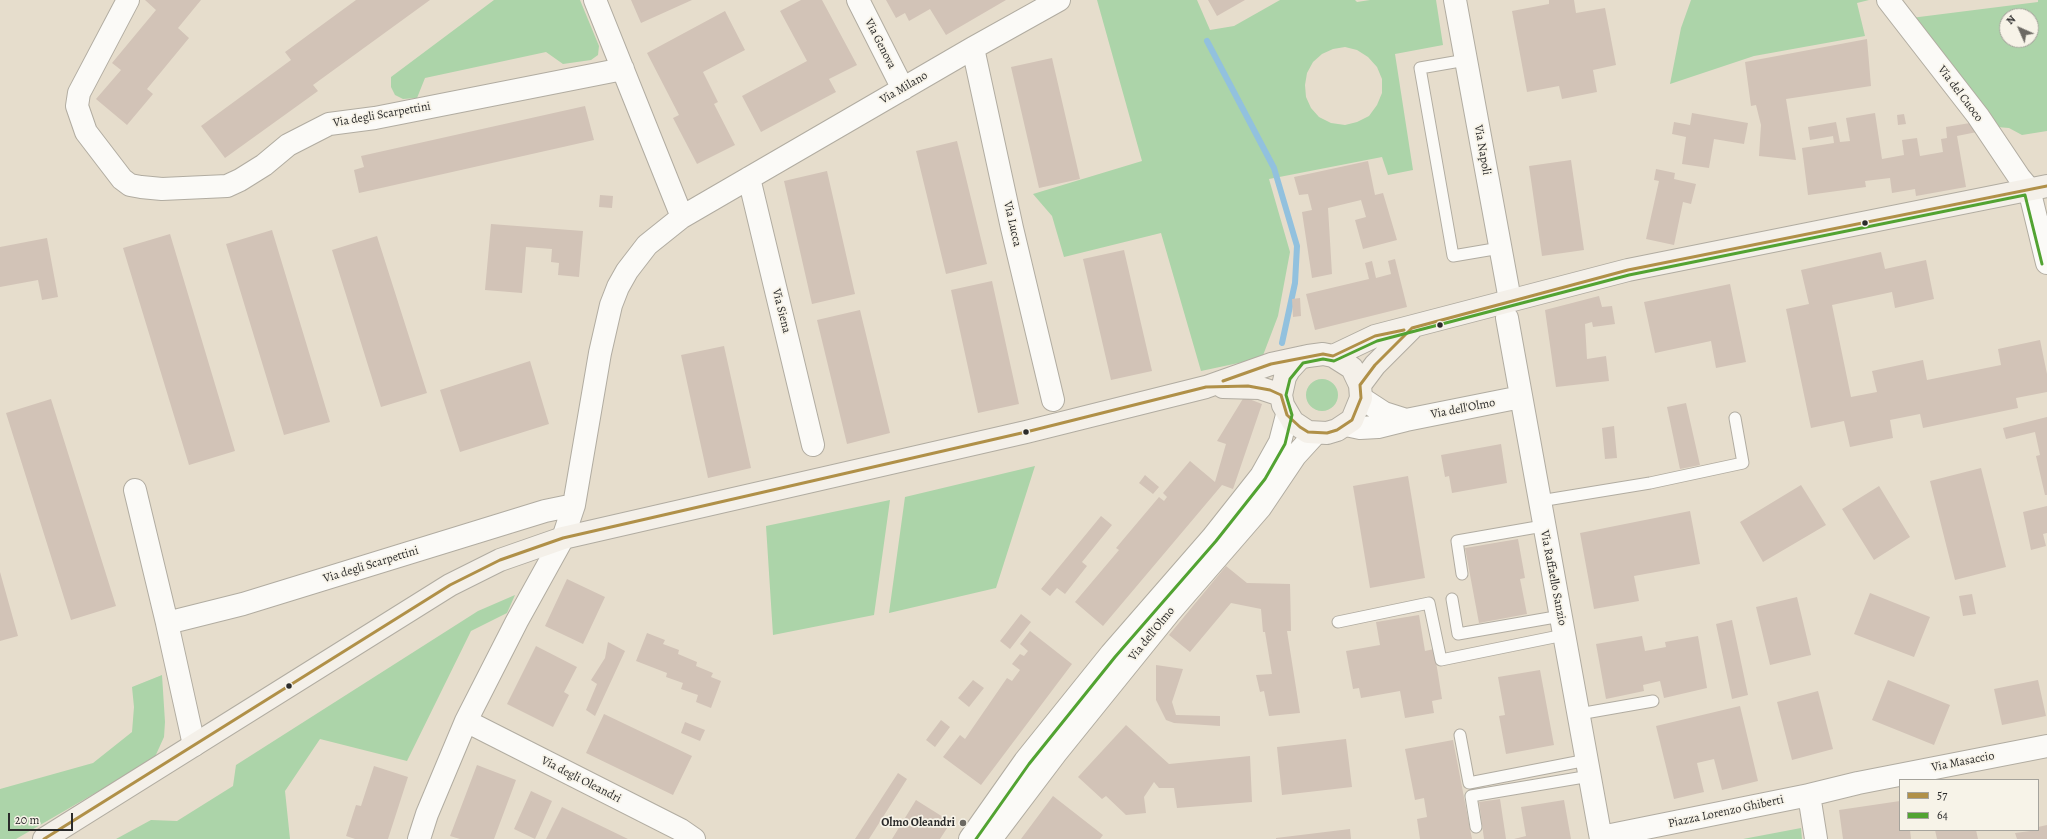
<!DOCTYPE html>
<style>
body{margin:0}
#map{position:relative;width:2047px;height:839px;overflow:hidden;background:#e6ddcc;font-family:Alegreya,serif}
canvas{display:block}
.legend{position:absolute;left:1899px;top:779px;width:140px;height:52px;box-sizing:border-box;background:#f7f3e8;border:1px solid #a5a39c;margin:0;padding:5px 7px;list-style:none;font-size:12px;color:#2b2b2b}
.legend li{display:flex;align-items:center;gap:8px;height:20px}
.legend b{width:20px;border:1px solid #a5a39c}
.north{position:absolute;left:1999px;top:8px;width:40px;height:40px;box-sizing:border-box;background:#f7f3e8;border:1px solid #a5a39c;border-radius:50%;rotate:315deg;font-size:11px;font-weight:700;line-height:16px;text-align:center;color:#2b2b2b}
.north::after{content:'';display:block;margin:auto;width:14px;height:18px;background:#6c6963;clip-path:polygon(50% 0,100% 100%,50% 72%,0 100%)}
.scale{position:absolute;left:8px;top:813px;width:65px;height:18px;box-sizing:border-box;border:2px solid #2b2b2b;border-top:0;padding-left:5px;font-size:12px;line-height:14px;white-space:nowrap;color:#2b2b2b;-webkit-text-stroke:3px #f7f3e8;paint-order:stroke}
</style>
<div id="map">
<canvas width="2047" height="839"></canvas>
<ul class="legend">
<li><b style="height:5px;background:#b09048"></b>57</li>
<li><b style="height:5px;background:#52a332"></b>64</li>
</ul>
<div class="north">N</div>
<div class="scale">20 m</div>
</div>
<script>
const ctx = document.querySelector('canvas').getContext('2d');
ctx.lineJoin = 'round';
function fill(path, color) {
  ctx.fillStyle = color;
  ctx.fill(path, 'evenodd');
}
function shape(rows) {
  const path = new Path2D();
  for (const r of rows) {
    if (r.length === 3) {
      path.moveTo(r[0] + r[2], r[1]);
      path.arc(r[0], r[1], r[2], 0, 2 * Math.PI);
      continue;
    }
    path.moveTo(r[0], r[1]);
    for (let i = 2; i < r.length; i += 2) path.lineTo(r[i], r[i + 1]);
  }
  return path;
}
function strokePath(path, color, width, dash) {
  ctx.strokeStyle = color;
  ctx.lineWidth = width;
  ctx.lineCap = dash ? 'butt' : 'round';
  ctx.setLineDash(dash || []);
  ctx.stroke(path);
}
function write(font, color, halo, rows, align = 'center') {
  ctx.font = font + ' Alegreya,serif';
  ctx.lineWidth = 3.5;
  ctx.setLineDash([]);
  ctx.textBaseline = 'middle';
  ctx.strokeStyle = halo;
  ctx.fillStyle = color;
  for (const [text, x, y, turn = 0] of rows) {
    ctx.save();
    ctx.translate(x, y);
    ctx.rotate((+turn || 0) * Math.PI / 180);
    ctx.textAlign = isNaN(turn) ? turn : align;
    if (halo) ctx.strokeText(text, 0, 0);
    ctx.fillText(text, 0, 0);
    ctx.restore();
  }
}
fill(shape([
 [494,0,580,0,599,46,598,55,591,60,563,64,546,52,425,78,417,98,403,99,395,95,391,87,391,77],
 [1097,0,1197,0,1210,30,1234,26,1280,0,1355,0,1357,2,1370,0,1436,0,1443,45,1395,54,1413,170,1388,175,1382,157,1269,179,1290,252,1278,316,1262,358,1201,371,1161,233,1064,257,1052,216,1033,194,1142,161],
 [1345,47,1357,50,1368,57,1377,67,1382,79,1382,93,1377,105,1369,116,1357,122,1345,125,1331,123,1319,117,1311,108,1306,97,1305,85,1307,73,1313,62,1322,54,1333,49],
 [1691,0,1869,0,1857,3,1865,36,1754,56,1670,84,1681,28],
 [2038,0,2047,0,2047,131,2022,135,2009,128,1997,127,1911,18,2038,2],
 [2007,16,2031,16,2031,40,2007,40],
 [1322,395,16],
 [1035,466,996,588,889,613,905,497],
 [890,500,874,615,773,635,766,526],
 [515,595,507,613,471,631,407,761,320,739,285,791,290,839,116,839,151,820,177,821,233,786,236,765,478,611],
 [162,675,165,722,164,737,154,759,16,839,0,839,0,789,93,763,132,732,134,707,132,687],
 [1801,828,1802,839,1743,839]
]), '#acd4a9');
strokePath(shape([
 [1207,41,1274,168,1297,246,1295,283,1282,343]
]), '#92c1de', 6);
fill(shape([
 [145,0,201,0,178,28,189,38,147,89,153,94,127,125,96,99,121,70,112,63,156,10],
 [356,0,430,0,313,85,318,91,225,158,201,126,291,60,285,52],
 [631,0,692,0,641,23],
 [801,0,822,0,857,65,829,79,836,92,761,132,742,96,807,61,780,11],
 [886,0,1006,0,946,35,930,9,909,21,905,13,896,18],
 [1208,0,1245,0,1217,16],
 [1549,0,1574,0,1576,13,1605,8,1616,65,1593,70,1597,92,1562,99,1559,86,1527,92,1512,11,1549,4],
 [725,11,745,50,703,72,718,102,714,104,735,145,697,164,673,118,679,115,647,53],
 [1867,39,1871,86,1786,99,1796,160,1759,156,1761,125,1756,105,1751,106,1745,62],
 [1052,58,1080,179,1039,188,1011,67],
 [585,106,594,140,359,193,354,170,364,167,361,156],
 [1692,113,1748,123,1744,144,1714,139,1709,168,1682,164,1686,137,1672,134,1674,122,1690,125],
 [1875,113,1882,159,1904,155,1902,140,1917,138,1920,156,1943,152,1941,139,1947,138,1946,127,1970,123,1977,132,1957,136,1966,187,1916,196,1915,189,1892,193,1890,178,1865,181,1866,187,1808,195,1802,148,1834,143,1833,136,1810,140,1808,127,1836,122,1840,142,1850,141,1846,118],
 [1904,114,1906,124,1898,125,1897,115],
 [957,141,987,264,946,274,916,151],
 [1571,160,1584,250,1542,256,1529,166],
 [1368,161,1375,195,1383,193,1397,240,1363,249,1355,220,1366,217,1361,200,1328,208,1332,274,1312,278,1302,212,1312,210,1308,194,1299,195,1294,177],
 [1656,169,1675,173,1674,179,1696,184,1691,204,1683,202,1674,245,1646,239,1659,181,1654,180],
 [827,171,855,294,812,304,784,181],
 [600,195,613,196,612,208,599,207],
 [491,224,583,231,579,277,558,275,559,263,551,262,552,249,526,247,522,293,485,290],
 [272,230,330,422,284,435,226,244],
 [170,234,235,451,189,465,123,248],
 [377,236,427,393,381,407,332,250],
 [47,238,58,297,42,300,38,280,0,287,0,247],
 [1124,250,1152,371,1111,380,1083,259],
 [1881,252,1885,269,1926,260,1934,299,1895,308,1892,292,1832,305,1851,397,1877,392,1872,371,1923,360,1927,380,2001,365,1998,349,2040,340,2047,374,2047,392,2016,398,2018,408,1923,428,1920,414,1890,420,1893,438,1850,447,1844,421,1811,428,1786,309,1809,304,1801,270],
 [1395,259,1407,307,1315,330,1306,294,1369,279,1365,263,1372,261,1376,278,1391,274,1388,261],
 [992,281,1019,404,978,413,951,290],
 [1730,284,1746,362,1716,368,1711,341,1655,353,1644,302],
 [1599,296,1602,307,1612,306,1615,324,1593,327,1592,322,1585,324,1587,359,1606,356,1609,381,1556,387,1545,310],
 [1300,298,1301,316,1293,317,1292,299],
 [860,310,890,433,847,444,817,320],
 [724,346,751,468,708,478,681,355],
 [530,361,549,424,460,452,440,390],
 [1244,397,1262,404,1233,489,1222,485,1103,626,1075,602,1119,550,1116,548,1159,497,1164,501,1167,497,1163,493,1190,461,1215,482,1226,444,1217,441],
 [51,399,116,606,71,620,6,413],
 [1686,403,1700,465,1680,469,1667,407],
 [2047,417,2047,495,2045,495,2036,456,2040,455,2035,432,2006,439,2003,428],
 [1614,426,1617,458,1605,459,1602,428],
 [1501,444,1507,483,1452,493,1449,476,1445,477,1441,455],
 [1981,468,2006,567,1955,580,1930,481],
 [1145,475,1159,487,1153,494,1139,483],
 [1408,476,1425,578,1370,588,1353,486],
 [1801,485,1826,525,1763,562,1740,522],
 [1879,486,1910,537,1874,560,1842,509],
 [2047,506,2047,533,2043,534,2046,546,2031,550,2023,512],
 [1690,511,1700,564,1634,576,1639,601,1594,609,1580,533],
 [1101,516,1112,525,1082,562,1087,566,1065,594,1057,588,1050,596,1041,589],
 [1518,539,1525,578,1520,579,1527,614,1479,623,1465,548],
 [1226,566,1247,583,1290,584,1291,631,1287,631,1300,713,1269,716,1264,691,1260,692,1256,675,1272,674,1265,632,1263,632,1261,609,1231,603,1190,652,1169,635],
 [0,572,18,636,0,641],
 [567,579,605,597,583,644,545,626],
 [1870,593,1930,617,1914,657,1854,634],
 [1972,594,1976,614,1963,616,1959,596],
 [1797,597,1811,655,1770,665,1756,607],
 [1021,614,1031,622,1010,649,1000,641],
 [1419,615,1425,651,1434,649,1442,699,1432,701,1434,713,1405,718,1400,691,1361,698,1359,688,1353,689,1346,651,1380,645,1376,622],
 [1732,620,1748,695,1732,699,1716,624],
 [1030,631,1072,664,981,785,943,757,960,735,965,739,1007,678,1012,681,1020,670,1012,664,1020,654,1024,656,1028,651,1020,644],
 [647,633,665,640,663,644,679,650,678,654,697,662,696,666,713,673,711,677,721,681,711,708,696,702,698,695,681,689,683,683,666,677,667,673,636,661],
 [1642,636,1645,651,1666,647,1665,642,1698,636,1707,688,1664,698,1660,681,1643,685,1644,691,1606,699,1596,644],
 [608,642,625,651,595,716,586,710,597,684,591,680,605,658],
 [536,646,577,667,564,692,569,695,553,727,507,704],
 [1156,665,1183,669,1172,702,1176,715,1220,716,1220,726,1174,723,1166,720,1156,700],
 [1540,670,1554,745,1506,754,1499,716,1505,715,1498,677],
 [973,680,984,688,969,707,958,698],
 [1888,680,1950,705,1934,745,1872,720],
 [2038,680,2046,716,2002,725,1994,689],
 [1818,691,1833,749,1792,760,1777,702],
 [1740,706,1758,781,1722,790,1714,759,1697,763,1704,792,1674,799,1656,726],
 [604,714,692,756,673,795,586,753],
 [941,720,950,727,935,747,926,740],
 [685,722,705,730,700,741,681,733],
 [1126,725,1169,764,1250,756,1252,802,1177,808,1174,788,1159,788,1154,782,1144,797,1146,813,1126,815,1106,796,1102,799,1078,777],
 [1346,739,1352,787,1282,795,1277,747],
 [1453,740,1472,839,1420,839,1417,819,1427,817,1424,798,1415,800,1405,749],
 [477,765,516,780,494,839,460,839,450,836],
 [374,766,408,777,388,839,355,839,346,836,356,805,361,806],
 [898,773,907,779,869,839,855,839],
 [531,791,552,801,535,839,514,829],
 [1053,796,1103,835,1100,839,1021,839],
 [1500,799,1506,839,1484,839,1479,802],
 [916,800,951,822,940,839,892,839],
 [1564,800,1571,839,1514,839,1526,836,1521,807],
 [1900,801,1900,830,1910,830,1911,839,1843,839,1839,810],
 [562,807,628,839,546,839],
 [2047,825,2047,839,2017,839,2015,833,2038,830,2038,827],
 [1350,829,1351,839,1276,839,1276,838],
 [1935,830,1976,830,1978,839,1937,839]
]), '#d2c3b7');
const service = shape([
 [1466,60,1420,68,1453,256,1500,248],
 [1540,501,1650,483,1743,463,1735,418],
 [1462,574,1457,541,1543,526],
 [1452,599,1458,634,1561,616],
 [1338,622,1429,603,1441,660,1564,635],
 [1579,714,1653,701],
 [1460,735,1469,783,1587,760],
 [1476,827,1471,796,1590,776]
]);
const minor = shape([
 [128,0,79,93,77,106,86,132,122,179,130,185,141,187,162,189,227,186,240,180,264,165,288,145,329,124,375,118,623,69],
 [858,0,903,89],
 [1455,0,1510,300],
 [1888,0,1978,116,2019,177,2029,189,2047,263],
 [973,48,1012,228,1053,400],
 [749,178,813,445],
 [682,217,973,48,1059,0],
 [1507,318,1601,839],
 [1361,398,1384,413,1406,420],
 [1346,425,1360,428,1378,427,1406,420,1521,397],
 [135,490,167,623,243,604,545,511,574,505],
 [167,623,194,745],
 [466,721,681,830,694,839],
 [1809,795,1858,783,2047,746],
 [1601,837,1809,795,1816,839],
 [419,839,427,814,466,721,517,621,563,538,574,505,600,353,611,305,618,287,627,271,647,245,682,217,595,0]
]);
const tertiary = shape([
 [970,839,1025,761,1111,654,1212,538,1261,476,1280,442,1287,415],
 [991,839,1056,753,1169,613,1260,508,1295,456,1316,433]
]);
const secondary = shape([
 [1333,356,1375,336,1628,270,2047,186],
 [1360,385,1375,365,1411,329],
 [1223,387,1260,388,1281,395],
 [44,839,450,585,500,560,563,538,1026,432,1206,387,1271,364,1308,356,1323,354,1333,356,1352,368,1360,385,1361,398,1352,420,1337,430,1327,433,1308,432,1293,422,1283,405,1281,395,1285,377,1289,370,1300,358]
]);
strokePath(service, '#b1aca1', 13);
strokePath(minor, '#b1aca1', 24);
strokePath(tertiary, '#b1aca1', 24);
strokePath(secondary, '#b1aca1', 24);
strokePath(service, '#fbfaf7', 11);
strokePath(minor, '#fbfaf7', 22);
strokePath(tertiary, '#fbfaf7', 22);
strokePath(secondary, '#f4f0e9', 22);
strokePath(shape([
 [1223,381,1271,364,1323,354,1333,356,1375,336,1404,330],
 [44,839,450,585,500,560,563,538,1026,432,1206,387,1248,386,1270,390,1281,395,1287,415,1300,427,1308,432,1327,433,1337,430,1352,420,1361,398,1360,385,1375,365,1412,328,1628,270,2047,186]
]), '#b09048', 3);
strokePath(shape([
 [976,839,1029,764,1115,657,1216,541,1265,479,1285,444,1292,415,1286,395,1290,379,1303,363,1323,359,1334,361,1377,341,1629,275,2025,195,2042,264]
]), '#52a332', 3);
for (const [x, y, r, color] of [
 [1865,223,3.5,"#2b2b2b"],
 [1440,325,3.5,"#2b2b2b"],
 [1026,432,3.5,"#2b2b2b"],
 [289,686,3.5,"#2b2b2b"],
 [963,823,4,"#6c6963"]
]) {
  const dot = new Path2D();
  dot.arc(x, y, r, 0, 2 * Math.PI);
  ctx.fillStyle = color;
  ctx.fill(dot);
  strokePath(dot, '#f7f3e8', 1.5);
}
write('12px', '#2b2b2b', '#f7f3e8', [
 ["Via Genova",880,44,63],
 ["Via Milano",904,88,-30],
 ["Via del Cuoco",1960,94,53],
 ["Via degli Scarpettini",382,115,-10],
 ["Via Napoli",1482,150,80],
 ["Via Lucca",1012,224,77],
 ["Via Siena",781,311,76],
 ["Via dell'Olmo",1463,409,-11],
 ["Via degli Scarpettini",371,565,-17],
 ["Via Raffaello Sanzio",1553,578,79],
 ["Via dell'Olmo",1152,634,-51],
 ["Via Masaccio",1963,762,-11],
 ["Via degli Oleandri",581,780,27],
 ["Piazza Lorenzo Ghiberti",1726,812,-12]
]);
write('bold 12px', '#2b2b2b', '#f7f3e8', [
 ["Olmo Oleandri",955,823]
], 'right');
</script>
